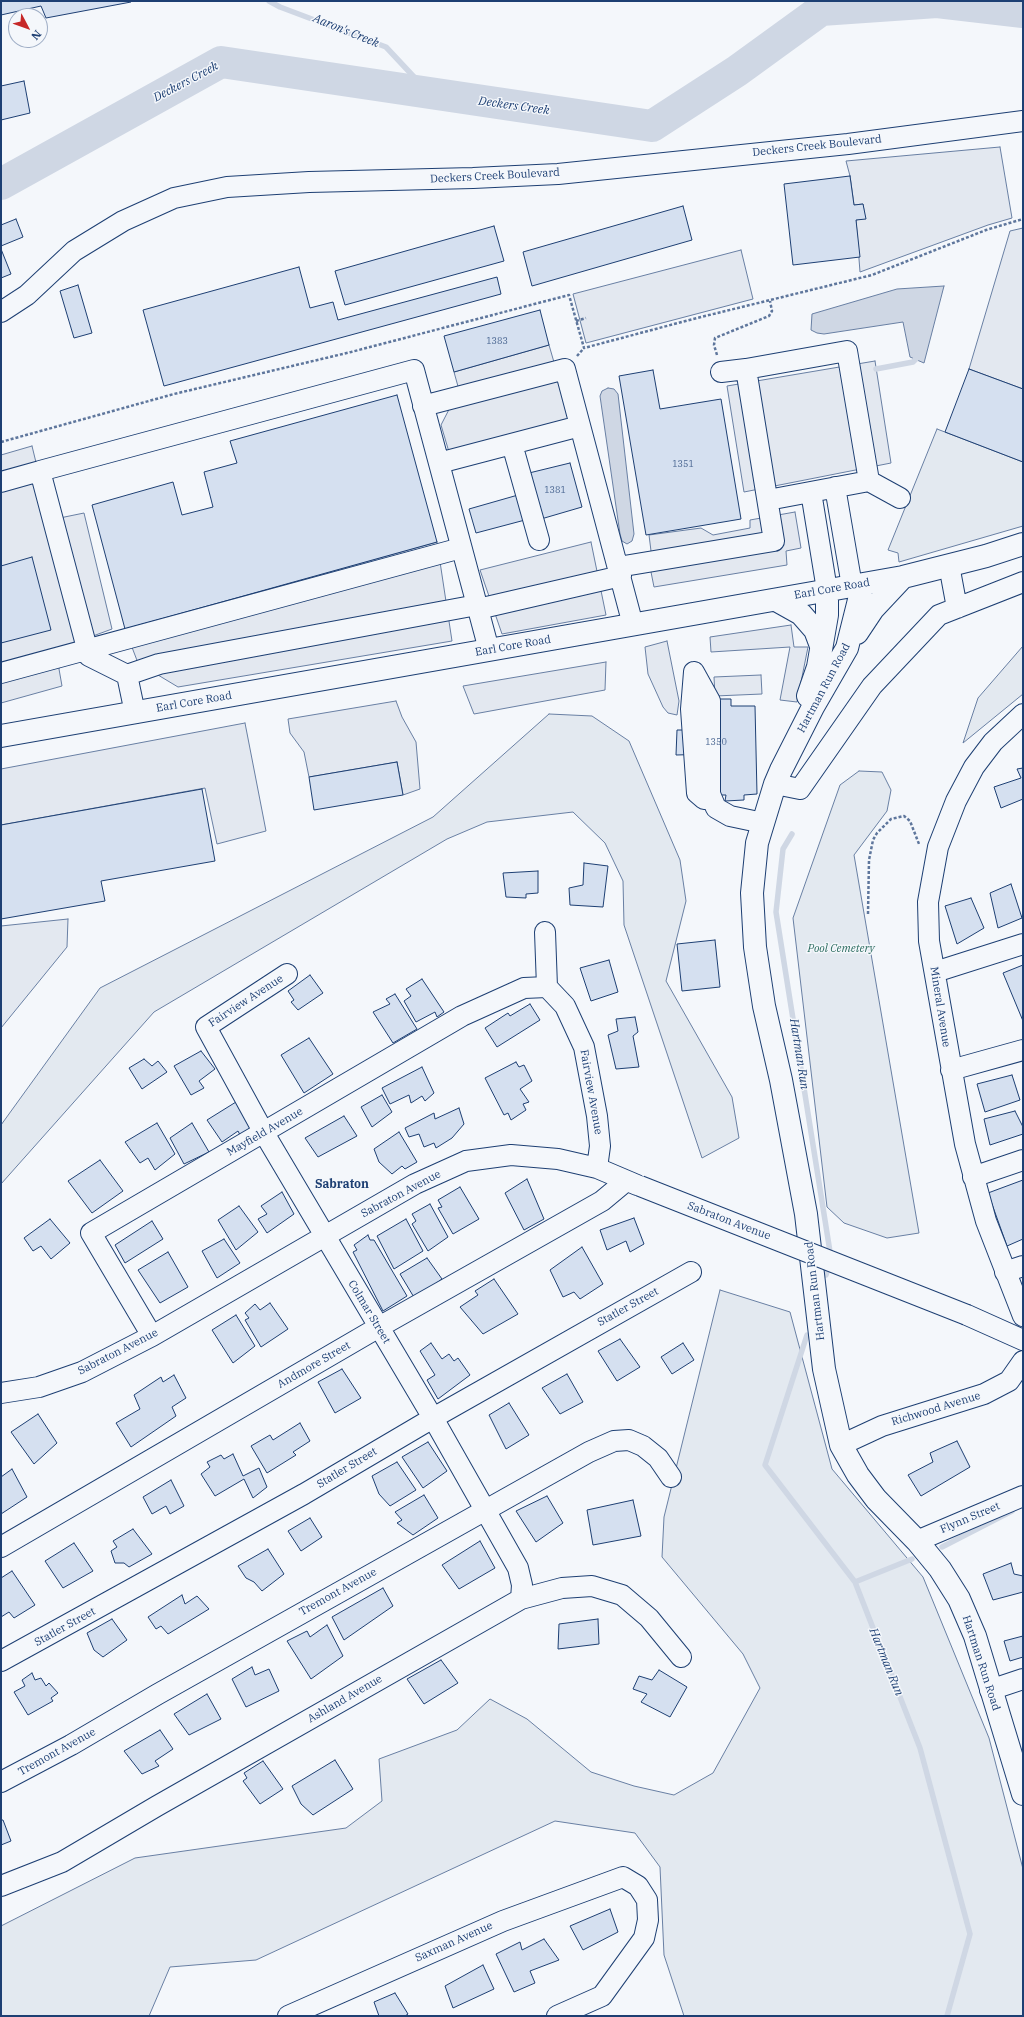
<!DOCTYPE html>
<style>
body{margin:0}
#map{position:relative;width:1024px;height:2017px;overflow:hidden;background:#f4f7fb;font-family:"IBM Plex Serif",serif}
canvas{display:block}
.frame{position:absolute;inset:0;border:2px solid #1d3f73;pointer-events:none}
.north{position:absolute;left:8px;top:8px;width:40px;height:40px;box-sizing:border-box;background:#f4f7fb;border:1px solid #9eadc5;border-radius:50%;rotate:131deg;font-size:11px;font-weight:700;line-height:16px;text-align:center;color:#1d3f73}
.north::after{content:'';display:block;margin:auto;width:14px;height:18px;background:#c62828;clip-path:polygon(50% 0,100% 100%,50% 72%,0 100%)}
</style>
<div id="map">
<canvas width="1024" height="2017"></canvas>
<div class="frame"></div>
<div class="north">N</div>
</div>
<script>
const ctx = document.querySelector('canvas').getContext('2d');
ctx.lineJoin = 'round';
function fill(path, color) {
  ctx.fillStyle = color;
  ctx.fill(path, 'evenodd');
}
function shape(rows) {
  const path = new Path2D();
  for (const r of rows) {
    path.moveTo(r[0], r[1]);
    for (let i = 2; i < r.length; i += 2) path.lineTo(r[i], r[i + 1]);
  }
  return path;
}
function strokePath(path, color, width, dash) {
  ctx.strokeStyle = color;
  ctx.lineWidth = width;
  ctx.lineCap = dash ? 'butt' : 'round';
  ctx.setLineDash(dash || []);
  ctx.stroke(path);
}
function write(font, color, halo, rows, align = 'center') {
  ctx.font = font + ' "IBM Plex Serif",serif';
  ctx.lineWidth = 3;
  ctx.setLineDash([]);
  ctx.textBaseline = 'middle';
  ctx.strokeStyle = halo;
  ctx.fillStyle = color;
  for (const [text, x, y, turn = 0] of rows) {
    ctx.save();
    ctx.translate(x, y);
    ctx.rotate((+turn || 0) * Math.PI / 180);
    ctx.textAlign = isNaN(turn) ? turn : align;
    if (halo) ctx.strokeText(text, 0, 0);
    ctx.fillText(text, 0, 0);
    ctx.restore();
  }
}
const green = shape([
 [937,429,1023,462,1023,526,899,562,898,553,888,550,937,429],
 [1023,646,1023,694,963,743,978,698,1023,646],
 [549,714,592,716,629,741,680,860,686,901,666,981,732,1097,739,1138,702,1158,624,925,623,881,605,843,573,812,487,822,447,839,154,1012,1,1184,1,1125,100,988,433,817,549,714],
 [859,771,882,772,891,790,887,811,854,855,919,1233,887,1238,844,1223,827,1207,793,918,840,785,859,771],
 [720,1290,790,1312,832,1469,923,1577,989,1738,1023,1869,1023,2016,684,2016,664,1955,660,1867,635,1833,555,1821,256,1960,170,1967,149,2016,1,2016,1,1926,135,1858,346,1828,382,1801,379,1759,457,1730,490,1699,527,1719,591,1772,634,1786,674,1795,713,1773,760,1688,743,1654,662,1557,664,1517,720,1290]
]);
fill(green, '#e3e9f0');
strokePath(green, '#687fa3', 1);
const parking = shape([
 [1000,147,1012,218,988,225,860,272,856,220,865,218,863,204,854,205,850,176,846,161,1000,147],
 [1023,228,1023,389,969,369,1010,231,1023,228],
 [741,250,753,299,586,343,573,294,741,250],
 [549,345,571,421,449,452,441,425,459,390,454,372,549,345],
 [875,361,891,463,744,492,727,386,875,361],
 [32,446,50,520,84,513,112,629,63,647,59,669,62,686,1,703,1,455,32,446],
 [795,512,801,548,786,551,787,565,654,587,651,572,651,551,649,535,701,528,713,535,750,528,750,520,795,512],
 [437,542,452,641,178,687,138,663,125,629,437,542],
 [591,542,606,615,502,634,480,570,591,542],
 [791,625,794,647,808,647,797,702,780,700,790,647,711,652,710,637,791,625],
 [667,641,679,701,677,715,668,713,663,707,648,674,645,647,667,641],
 [606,662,605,690,474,714,463,686,606,662],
 [761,675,762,694,715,696,714,677,761,675],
 [396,701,402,717,416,742,420,789,403,795,397,762,309,777,304,752,290,733,288,719,396,701],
 [245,723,266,831,217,844,205,788,1,825,1,769,245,723],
 [68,919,67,947,1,1028,1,926,68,919]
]);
fill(parking, '#e3e8f0');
strokePath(parking, '#687fa3', 1);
const water = shape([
 [944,286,924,363,910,357,903,322,824,334,817,333,811,330,812,314,897,289,944,286],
 [608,388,614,389,618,394,634,534,632,541,627,544,622,541,620,534,600,396,602,391,608,388]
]);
fill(water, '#cfd7e4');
strokePath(water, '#687fa3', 1);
strokePath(shape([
 [269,1,280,7,386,47,429,93],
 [876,369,913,362,916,359],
 [792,834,783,849,776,912,831,1258,826,1275],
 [807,1335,765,1465,855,1582,920,1748,970,1934,947,2016],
 [942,1547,1012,1511],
 [855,1582,912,1559]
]), '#cfd7e4', 5.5);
strokePath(shape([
 [1,184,221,62,652,126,737,71,821,10,937,2,1023,12]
]), '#cfd7e4', 32);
const building = shape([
 [1,1,131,1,131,2,46,18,41,6,1,15,1,1],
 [24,81,30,113,1,120,1,86,24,81],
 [850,176,854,205,863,204,866,219,856,220,860,257,793,265,784,184,850,176],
 [683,206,692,240,532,286,523,252,683,206],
 [16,219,23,237,1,246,1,225,16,219],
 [494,226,504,261,345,305,335,271,494,226],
 [1,249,11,274,1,278,1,249],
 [299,267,310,308,333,302,338,320,497,277,501,294,164,386,143,310,299,267],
 [78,285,92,333,74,338,60,291,78,285],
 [540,310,549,345,454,372,444,336,540,310],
 [969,369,1023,389,1023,462,945,432,969,369],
 [653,370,660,409,721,399,741,519,646,535,619,376,653,370],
 [397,395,437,542,125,629,92,505,173,482,182,515,213,507,204,472,237,463,230,441,397,395],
 [570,463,582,507,541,519,529,473,570,463],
 [518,495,525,520,476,533,469,509,518,495],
 [32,557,51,630,1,643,1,566,32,557],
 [713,699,731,699,731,706,755,706,757,794,744,795,744,800,725,801,726,795,715,795,714,754,676,755,677,730,714,730,713,699],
 [397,762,403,795,314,810,309,777,397,762],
 [1023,768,1023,799,1001,808,994,787,1021,778,1017,769,1023,768],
 [202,789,215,861,101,881,105,901,1,919,1,825,202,789],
 [584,863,608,866,603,907,570,905,569,888,583,885,584,863],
 [538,871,538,893,526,894,526,898,506,897,503,873,538,871],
 [1011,884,1022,918,998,928,990,893,1011,884],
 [971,898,984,928,957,944,945,906,971,898],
 [715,940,720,987,682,991,677,944,715,940],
 [609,960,618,992,591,1001,580,968,609,960],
 [1023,965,1023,1021,1003,973,1023,965],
 [310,975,323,993,298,1010,291,1002,294,1000,288,991,310,975],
 [422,979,444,1012,437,1017,435,1012,416,1022,404,1001,411,996,406,989,422,979],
 [395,994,417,1029,393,1043,373,1012,390,1004,386,999,395,994],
 [530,1004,540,1020,497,1047,485,1028,508,1013,510,1016,530,1004],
 [635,1017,638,1032,633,1036,639,1067,616,1069,608,1035,618,1031,616,1019,635,1017],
 [309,1038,333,1074,304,1093,281,1055,309,1038],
 [201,1051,215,1069,199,1081,204,1088,191,1095,174,1066,201,1051],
 [144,1059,152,1066,158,1061,167,1072,142,1089,129,1068,144,1059],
 [516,1062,519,1067,524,1065,532,1081,520,1089,529,1102,523,1104,526,1110,511,1120,508,1113,504,1115,485,1078,516,1062],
 [422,1067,434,1093,425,1101,422,1096,411,1103,409,1095,390,1104,382,1088,422,1067],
 [1012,1075,1020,1100,985,1112,977,1084,1012,1075],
 [382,1095,392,1112,372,1127,361,1107,382,1095],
 [236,1102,252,1127,240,1135,238,1131,222,1142,207,1120,236,1102],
 [459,1108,464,1124,452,1138,436,1148,434,1143,424,1147,419,1134,409,1137,405,1128,434,1113,435,1119,459,1108],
 [1015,1111,1023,1127,1023,1134,990,1145,984,1119,1015,1111],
 [344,1116,357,1136,318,1157,305,1138,344,1116],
 [157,1123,175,1154,155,1170,148,1158,140,1163,125,1142,157,1123],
 [192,1123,209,1152,184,1164,170,1138,192,1123],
 [399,1132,417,1162,405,1169,402,1166,392,1174,379,1162,374,1149,399,1132],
 [100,1160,123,1191,92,1213,68,1181,100,1160],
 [527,1179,544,1219,524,1230,505,1193,527,1179],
 [1023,1180,1023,1239,1007,1246,988,1193,1023,1180],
 [460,1187,479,1219,453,1234,438,1208,442,1207,438,1200,460,1187],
 [282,1192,294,1214,267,1233,258,1219,267,1214,261,1206,282,1192],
 [430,1204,448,1237,428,1251,412,1224,416,1221,412,1214,430,1204],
 [239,1206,258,1232,236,1250,218,1220,239,1206],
 [634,1218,644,1244,630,1252,626,1241,607,1250,600,1230,634,1218],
 [50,1219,70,1243,51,1259,41,1246,33,1251,24,1238,50,1219],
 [406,1219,423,1251,394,1269,377,1236,406,1219],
 [152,1221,163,1239,125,1263,115,1245,152,1221],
 [368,1235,370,1240,374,1240,407,1296,383,1311,353,1252,357,1250,354,1245,368,1235],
 [224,1239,240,1263,217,1278,202,1251,224,1239],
 [582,1247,603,1284,580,1299,574,1292,563,1297,550,1270,582,1247],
 [168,1252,188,1287,160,1303,138,1270,168,1252],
 [427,1258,442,1279,415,1299,400,1274,427,1258],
 [494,1279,518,1314,483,1334,460,1307,478,1295,475,1291,494,1279],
 [270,1303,288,1329,261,1347,245,1320,249,1318,245,1313,255,1304,260,1310,270,1303],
 [236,1315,255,1346,233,1363,212,1330,236,1315],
 [620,1339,640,1367,617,1381,598,1351,620,1339],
 [431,1343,442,1359,449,1354,454,1361,458,1358,470,1375,438,1399,427,1380,435,1375,420,1351,431,1343],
 [683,1343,694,1360,672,1374,661,1357,683,1343],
 [342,1369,361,1398,335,1413,318,1382,342,1369],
 [567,1374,583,1402,560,1414,542,1388,567,1374],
 [174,1375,186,1398,172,1407,176,1416,131,1447,116,1423,140,1409,134,1395,161,1377,163,1382,174,1375],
 [509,1403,529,1435,506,1449,489,1415,509,1403],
 [38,1414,57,1443,34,1464,11,1432,38,1414],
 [300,1423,310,1441,293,1452,296,1455,267,1473,251,1446,270,1435,273,1440,300,1423],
 [957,1441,970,1467,921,1496,908,1475,933,1462,930,1453,957,1441],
 [428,1442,447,1471,423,1488,402,1457,428,1442],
 [233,1454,243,1476,259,1468,267,1487,253,1498,244,1479,215,1496,201,1474,210,1467,207,1462,221,1455,224,1459,233,1454],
 [397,1462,416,1490,390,1506,379,1494,372,1476,397,1462],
 [12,1469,27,1497,1,1514,1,1477,12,1469],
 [171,1480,184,1506,170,1514,166,1506,152,1514,143,1497,171,1480],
 [424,1495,438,1518,413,1535,397,1523,402,1520,395,1512,424,1495],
 [547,1496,563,1523,536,1542,516,1511,547,1496],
 [633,1500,641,1536,593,1545,587,1510,633,1500],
 [310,1518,322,1537,301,1551,288,1531,310,1518],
 [133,1529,152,1554,129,1567,124,1563,115,1563,111,1551,117,1547,113,1541,133,1529],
 [480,1541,495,1568,459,1589,442,1565,480,1541],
 [74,1543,93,1571,63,1588,45,1561,74,1543],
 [268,1549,284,1574,262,1591,254,1582,246,1578,238,1566,268,1549],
 [1011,1563,1014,1574,1023,1576,1023,1592,993,1600,983,1574,1011,1563],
 [12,1571,35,1605,14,1618,9,1612,1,1617,1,1578,12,1571],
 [383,1588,393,1606,344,1640,332,1617,383,1588],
 [182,1595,185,1604,197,1596,209,1609,168,1634,161,1626,156,1629,148,1617,182,1595],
 [112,1619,127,1640,103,1657,94,1650,87,1633,112,1619],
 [598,1619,599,1644,558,1649,559,1624,598,1619],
 [327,1625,343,1656,311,1679,287,1641,307,1631,310,1637,327,1625],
 [1023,1636,1023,1657,1010,1661,1004,1641,1023,1636],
 [441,1660,458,1683,424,1704,407,1679,441,1660],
 [252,1667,255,1675,269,1669,279,1691,246,1707,232,1679,252,1667],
 [659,1670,687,1687,670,1717,641,1702,647,1694,633,1689,639,1676,652,1680,659,1670],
 [32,1673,35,1680,41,1678,46,1686,49,1683,58,1693,51,1698,53,1701,28,1715,14,1692,25,1686,22,1680,32,1673],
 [207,1694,221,1719,189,1735,174,1714,207,1694],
 [160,1730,173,1749,155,1761,159,1766,142,1774,124,1751,160,1730],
 [335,1760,353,1789,313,1815,301,1804,292,1786,335,1760],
 [263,1761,283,1789,260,1804,243,1781,247,1778,244,1773,263,1761],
 [1,1820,3,1820,11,1841,1,1845,1,1820],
 [610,1909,618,1932,583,1950,570,1926,610,1909],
 [544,1939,559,1960,530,1971,535,1983,514,1992,496,1954,520,1942,522,1950,544,1939],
 [483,1965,494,1989,453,2008,445,1986,483,1965],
 [395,1993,408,2014,405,2016,379,2016,374,2002,395,1993]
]);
fill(building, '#d5e0f0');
strokePath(building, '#1d3f73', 1);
const minor = shape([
 [1,312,27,295,74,251,123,221,174,198,227,187,309,182,473,178,558,174,848,144,1023,121],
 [721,372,746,369],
 [423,406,565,369,633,625],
 [512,444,539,540],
 [439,463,580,426],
 [1,482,40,471],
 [835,487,852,586],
 [811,492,827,590],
 [768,500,869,481,900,498],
 [949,565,957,608],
 [618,567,774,541,746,369,847,351,869,481],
 [478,609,621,576],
 [694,672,710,701,710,794,716,808,730,816,763,823],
 [694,672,691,709,697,793,704,799],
 [1,673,461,548],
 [127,675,159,664,477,605],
 [135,713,127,675,89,656,40,471,414,370,489,650],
 [1023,714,993,742,974,767,956,801,938,847,928,902,929,941,965,1144,986,1221,1023,1316],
 [775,784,800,789,872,686,939,615,1023,582],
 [545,932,547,987,565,1006,584,1047,597,1116,600,1146,597,1168],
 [935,972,1023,944],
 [287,974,206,1027,264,1133,433,1418,518,1568,522,1585,521,1599],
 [951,1070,1023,1050],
 [973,1177,1023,1160],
 [1005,1272,1023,1266],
 [967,1315,1023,1340],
 [152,1336,91,1233,462,1016,524,988,547,987],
 [1,1393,39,1387,82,1372,152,1336,415,1184,466,1161,511,1155,558,1159,597,1168,637,1185],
 [841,1445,882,1426,984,1394,1009,1381,1023,1361],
 [917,1541,1023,1496],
 [1,1547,379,1327,602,1201,626,1181],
 [1,1661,304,1494,433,1418,691,1272],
 [990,1690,1023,1679],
 [1,1782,71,1745,158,1694,589,1452,614,1441,629,1440,643,1446,658,1458,671,1477],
 [1,1886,62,1862,157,1806,521,1599,562,1588,592,1586,622,1595,649,1618,681,1657],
 [288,2016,503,1921,623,1877,638,1886,647,1900,648,1920,644,1938,602,1996,557,2016]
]);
const major = shape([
 [863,584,847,648,813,707,781,770,775,784,757,843,752,893,755,947,764,1006,781,1080,806,1214,824,1369,841,1445,858,1475,876,1499,917,1541,940,1569,959,1599,975,1636,1023,1794],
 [776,600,801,614,815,630,821,646],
 [857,633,873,609,903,577],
 [808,696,818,667,827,615,827,590],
 [1,736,903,577,986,556,1023,544]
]);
strokePath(minor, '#1d3f73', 22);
strokePath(major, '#1d3f73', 24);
strokePath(shape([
 [576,321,586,318],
 [717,355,714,345,715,338,769,316,772,311,770,301],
 [577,356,584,348],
 [1,442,174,394,351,352,569,295,584,348,693,319,872,275,986,230,1023,219],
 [868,914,869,860,873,840,877,833,891,819,904,816,910,821,919,844]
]), '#5e769c', 2.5, [3, 2]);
strokePath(minor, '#f4f7fb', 20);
strokePath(major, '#f4f7fb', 22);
const minorBridge = shape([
 [640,1186,967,1315]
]);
strokePath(minorBridge, '#1d3f73', 22, []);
strokePath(minorBridge, '#f4f7fb', 20);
write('9px', '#4b6792', null, [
 ["1383",497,341],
 ["1351",683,464],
 ["1381",555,490],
 ["1350",716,742]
]);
write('11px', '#1d3f73', '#f4f7fb', [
 ["Deckers Creek Boulevard",817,146,-6],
 ["Deckers Creek Boulevard",495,176,-3],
 ["Earl Core Road",832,589,-10],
 ["Earl Core Road",513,646,-10],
 ["Hartman Run Road",824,688,-62],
 ["Earl Core Road",194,702,-10],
 ["Fairview Avenue",246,1001,-33],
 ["Mineral Avenue",940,1007,81],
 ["Fairview Avenue",591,1092,80],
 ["Mayfield Avenue",265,1132,-30],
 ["Sabraton Avenue",401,1194,-28],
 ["Sabraton Avenue",729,1221,21],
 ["Hartman Run Road",815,1291,-97],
 ["Statler Street",628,1307,-29],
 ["Colmar Street",369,1312,59],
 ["Sabraton Avenue",118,1352,-27],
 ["Andmore Street",314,1365,-30],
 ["Richwood Avenue",936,1409,-17],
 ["Statler Street",347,1468,-31],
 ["Flynn Street",970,1518,-23],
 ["Tremont Avenue",338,1592,-29],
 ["Statler Street",65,1627,-29],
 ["Hartman Run Road",981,1663,72],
 ["Ashland Avenue",345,1699,-30],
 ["Tremont Avenue",57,1752,-29],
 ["Saxman Avenue",454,1942,-24]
]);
write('italic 11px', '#2c6c60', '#f4f7fb', [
 ["Pool Cemetery",841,949]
]);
write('italic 12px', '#1d3f73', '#f4f7fb', [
 ["Aaron's Creek",346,31,22],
 ["Deckers Creek",186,82,-28],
 ["Deckers Creek",514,106,8],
 ["Hartman Run",799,1054,81],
 ["Hartman Run",886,1662,68]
]);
write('bold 12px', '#1d3f73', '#f4f7fb', [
 ["Sabraton",342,1185]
]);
</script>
